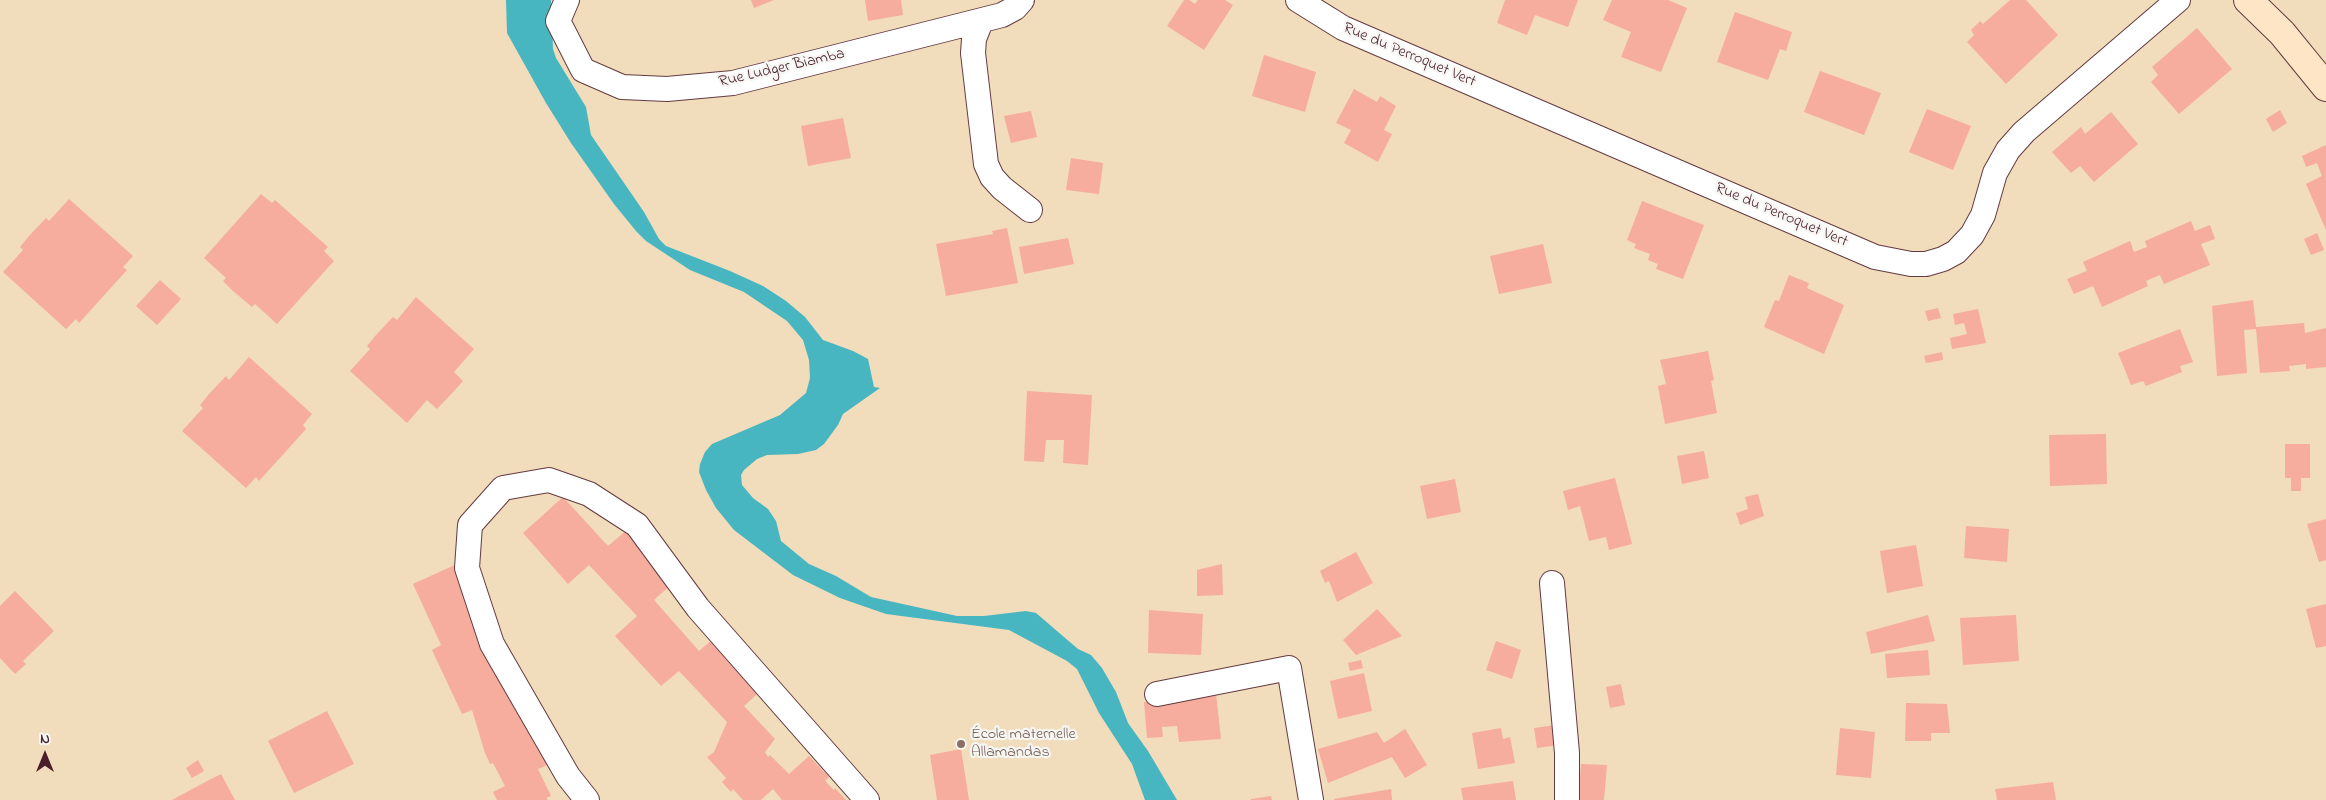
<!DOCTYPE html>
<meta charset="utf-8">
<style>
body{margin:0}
#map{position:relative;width:2326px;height:800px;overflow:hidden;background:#f1dcbb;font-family:"Indie Flower",sans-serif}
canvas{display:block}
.north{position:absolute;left:20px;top:730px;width:50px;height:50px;-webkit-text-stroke:4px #f6f6f2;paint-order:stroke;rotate:0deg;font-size:14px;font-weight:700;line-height:20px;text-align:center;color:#4a1f2b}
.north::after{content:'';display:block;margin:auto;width:18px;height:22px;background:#4a1f2b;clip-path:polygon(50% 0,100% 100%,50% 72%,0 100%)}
</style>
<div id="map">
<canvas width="2326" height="800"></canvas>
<div class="north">N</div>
</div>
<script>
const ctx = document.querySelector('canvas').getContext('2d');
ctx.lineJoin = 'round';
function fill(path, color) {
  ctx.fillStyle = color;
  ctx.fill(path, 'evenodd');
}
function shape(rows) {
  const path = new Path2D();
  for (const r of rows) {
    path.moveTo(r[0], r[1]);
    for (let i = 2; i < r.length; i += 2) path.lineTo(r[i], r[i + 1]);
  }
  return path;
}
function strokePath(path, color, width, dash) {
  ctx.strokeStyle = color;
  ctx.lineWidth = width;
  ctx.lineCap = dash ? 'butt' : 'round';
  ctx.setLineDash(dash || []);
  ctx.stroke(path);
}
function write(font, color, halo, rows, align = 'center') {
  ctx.font = font + ' "Indie Flower",sans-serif';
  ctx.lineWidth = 4.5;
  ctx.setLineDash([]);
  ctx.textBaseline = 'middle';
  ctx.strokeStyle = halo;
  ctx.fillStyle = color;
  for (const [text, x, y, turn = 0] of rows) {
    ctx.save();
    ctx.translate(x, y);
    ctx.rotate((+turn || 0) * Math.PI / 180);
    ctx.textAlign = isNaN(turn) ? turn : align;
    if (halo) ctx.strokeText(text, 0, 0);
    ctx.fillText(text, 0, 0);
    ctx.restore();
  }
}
fill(shape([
 [506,0,551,0,553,49,556,58,586,107,591,135,644,212,659,239,666,246,730,271,763,286,786,301,805,317,823,340,853,351,868,359,874,387,880,388,843,414,838,425,824,444,816,450,798,454,767,455,757,459,744,470,741,475,742,485,753,498,768,509,776,521,781,541,809,564,836,576,871,597,957,616,984,616,1026,611,1036,613,1078,649,1091,655,1102,668,1116,692,1128,723,1148,751,1177,800,1145,800,1132,764,1099,713,1077,669,1067,661,1009,630,886,614,840,598,793,575,734,530,716,508,706,490,699,472,700,464,705,452,712,444,780,415,806,393,810,378,809,360,803,340,787,321,744,292,690,270,646,241,636,231,614,204,571,143,546,103,507,33]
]), '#47b6c1');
fill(shape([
 [751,0,774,0,754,8],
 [865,0,901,0,903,15,868,21],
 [1184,0,1189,0,1195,4,1198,0,1225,0,1233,5,1204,50,1167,26],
 [1505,0,1578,0,1568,27,1535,15,1527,35,1497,23],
 [1612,0,1668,0,1687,8,1661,72,1621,57,1631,32,1603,20],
 [2010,0,2026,0,2058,35,2006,84,1967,42,1974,35,1971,30,1980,21,1983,24],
 [1735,12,1792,32,1786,51,1780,49,1768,80,1717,62],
 [2197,28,2232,69,2179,114,2151,82,2158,75,2152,67],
 [1264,55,1316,72,1305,112,1252,96],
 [1820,71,1881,93,1864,135,1804,112],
 [1354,89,1377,102,1380,96,1396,106,1384,130,1392,134,1378,162,1344,143,1351,130,1336,123],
 [1927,109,1971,126,1953,170,1909,152],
 [2280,110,2287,123,2273,132,2266,119],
 [1031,111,1037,137,1011,143,1004,116],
 [2111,112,2138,144,2094,182,2080,166,2071,173,2052,152,2081,127,2085,134],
 [843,118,851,158,808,166,801,126],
 [2326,145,2326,230,2306,184,2322,176,2317,163,2306,167,2302,156],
 [1071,158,1103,163,1099,194,1066,190],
 [261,194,272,203,275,200,328,247,324,251,334,261,277,324,255,304,252,307,233,291,223,281,226,278,204,258],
 [69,199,133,256,123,267,127,270,79,323,76,319,66,329,3,272,23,250,20,247,29,236,46,218,49,221],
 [1642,201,1704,225,1683,279,1656,269,1658,264,1648,260,1650,254,1634,248,1636,244,1627,240],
 [2191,221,2195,231,2210,225,2215,239,2201,244,2210,265,2164,284,2160,275,2146,281,2148,286,2102,307,2093,286,2074,294,2067,279,2087,271,2083,262,2130,241,2134,252,2147,247,2145,241],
 [1007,228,1018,283,946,296,936,244,993,234,992,231],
 [2317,233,2324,250,2311,255,2304,239],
 [1068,238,1074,264,1024,274,1019,247],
 [1543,244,1552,283,1499,294,1490,256],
 [1789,275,1809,283,1807,288,1844,305,1824,354,1764,327,1775,300,1779,301],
 [160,280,181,299,157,325,136,306],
 [416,297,474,349,454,372,463,381,454,391,437,409,427,400,407,423,350,371,370,349,367,346,376,335,393,317,397,320],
 [2253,300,2256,327,2304,323,2305,333,2326,328,2326,367,2306,369,2306,364,2289,366,2290,371,2260,373,2256,329,2244,330,2247,373,2217,376,2212,306],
 [1938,308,1941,318,1928,321,1925,311],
 [1978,309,1986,343,1952,349,1950,338,1967,334,1964,323,1955,325,1953,314],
 [2180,329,2193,362,2180,366,2182,372,2146,386,2143,381,2131,385,2118,353],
 [1708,351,1714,380,1711,381,1717,413,1665,424,1658,386,1666,384,1660,360],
 [1942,352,1943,360,1926,363,1924,356],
 [249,357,312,414,303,425,306,429,279,459,259,481,256,477,246,488,182,431,203,408,200,405,209,394,226,376,229,380],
 [1027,391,1092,395,1088,465,1063,463,1064,440,1046,440,1044,462,1024,461],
 [2106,434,2107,484,2050,486,2049,435],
 [2285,444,2310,444,2310,478,2301,478,2301,491,2291,491,2291,478,2285,478],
 [1704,451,1709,478,1682,484,1677,456],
 [1615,478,1632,544,1609,550,1606,537,1589,541,1580,506,1568,510,1563,491],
 [1455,479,1461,512,1427,519,1420,486],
 [1758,494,1764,516,1740,525,1736,513,1748,509,1745,497],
 [563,497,608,546,627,530,674,582,654,600,699,651,719,634,766,686,744,706,775,739,765,752,768,757,770,755,789,774,809,756,829,777,825,781,834,790,835,788,846,800,782,800,773,789,761,800,743,800,733,789,731,792,722,782,726,778,707,757,714,752,727,722,679,671,661,686,615,636,637,616,589,565,568,584,523,533],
 [2326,519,2326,560,2319,562,2307,524],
 [1966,526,2009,529,2007,562,1964,558],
 [1916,545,1923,586,1887,593,1880,551],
 [1356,552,1373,583,1337,602,1329,581,1325,583,1320,571],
 [457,564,478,629,506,693,517,688,550,764,538,769,551,796,546,798,548,800,497,800,493,792,505,786,493,763,490,764,485,753,472,710,462,714,432,650,441,645,413,584],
 [1222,564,1223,595,1197,596,1197,570],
 [15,591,54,631,23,661,26,664,15,674,0,658,0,606],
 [2326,604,2326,646,2316,648,2306,609],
 [1377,609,1402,636,1356,655,1343,640],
 [1149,610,1203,614,1201,655,1148,653],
 [1928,615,1935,641,1871,654,1866,632],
 [2016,615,2019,661,1963,665,1960,618],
 [1496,641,1521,650,1512,679,1486,670],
 [1928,650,1930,675,1887,678,1885,654],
 [1361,660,1363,668,1350,671,1348,663],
 [1364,673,1372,711,1338,719,1330,681],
 [1621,684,1625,705,1610,708,1606,687],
 [1216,693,1221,739,1179,742,1177,726,1162,727,1163,737,1147,738,1144,702,1175,700],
 [1906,703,1947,704,1950,733,1931,733,1931,741,1905,741],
 [327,711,354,764,294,793,268,741],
 [1556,725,1559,745,1537,748,1534,728],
 [1501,728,1503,739,1510,737,1515,763,1478,769,1472,733],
 [1840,728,1875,732,1871,778,1836,775],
 [1405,729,1427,765,1405,778,1392,757,1328,783,1318,749,1377,732,1384,743],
 [961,749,969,800,937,800,930,755],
 [198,760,204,771,192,778,186,768],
 [1581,764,1607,765,1604,800,1578,800],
 [221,774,235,800,172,800,209,780],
 [1513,781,1516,800,1463,800,1461,788],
 [2053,782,2056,800,1997,800,1995,789],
 [1391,789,1392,800,1334,800,1334,799],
 [1271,796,1272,800,1251,800,1251,799]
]), '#f6ad9d');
const minor = shape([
 [567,0,558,21,583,70,622,87,667,89,733,83,1002,15,1015,8,1022,0],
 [1298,0,1343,28,1875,257,1911,264,1926,264,1943,259,1956,252,1972,235,1983,215,1995,173,2008,150,2024,132,2178,0],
 [981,21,974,39,973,53,986,164,992,177,1002,188,1030,210],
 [1552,583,1567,753,1567,800],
 [1157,694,1289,668,1311,800],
 [587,800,568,776,492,644,467,568,470,525,503,488,549,480,589,494,637,525,698,608,867,800]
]);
const secondary = shape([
 [2248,0,2282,33,2326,87]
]);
strokePath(minor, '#633b41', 26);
strokePath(secondary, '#633b41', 30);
strokePath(minor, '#fff', 24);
strokePath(secondary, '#fde5c5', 28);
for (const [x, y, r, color] of [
 [961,744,5,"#8d6e63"]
]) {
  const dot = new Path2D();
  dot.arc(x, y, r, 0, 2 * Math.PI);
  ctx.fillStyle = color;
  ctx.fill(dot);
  strokePath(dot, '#f6f6f2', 2);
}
write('16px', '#4a1f2b', '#f6f6f2', [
 ["Rue du Perroquet Vert",1409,56,23],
 ["Rue Ludger Biamba",782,69,-13],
 ["Rue du Perroquet Vert",1781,216,23]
]);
write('16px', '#785e54', '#f6f6f2', [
 ["École maternelle",971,735],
 ["Allamandas",971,753]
], 'left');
</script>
